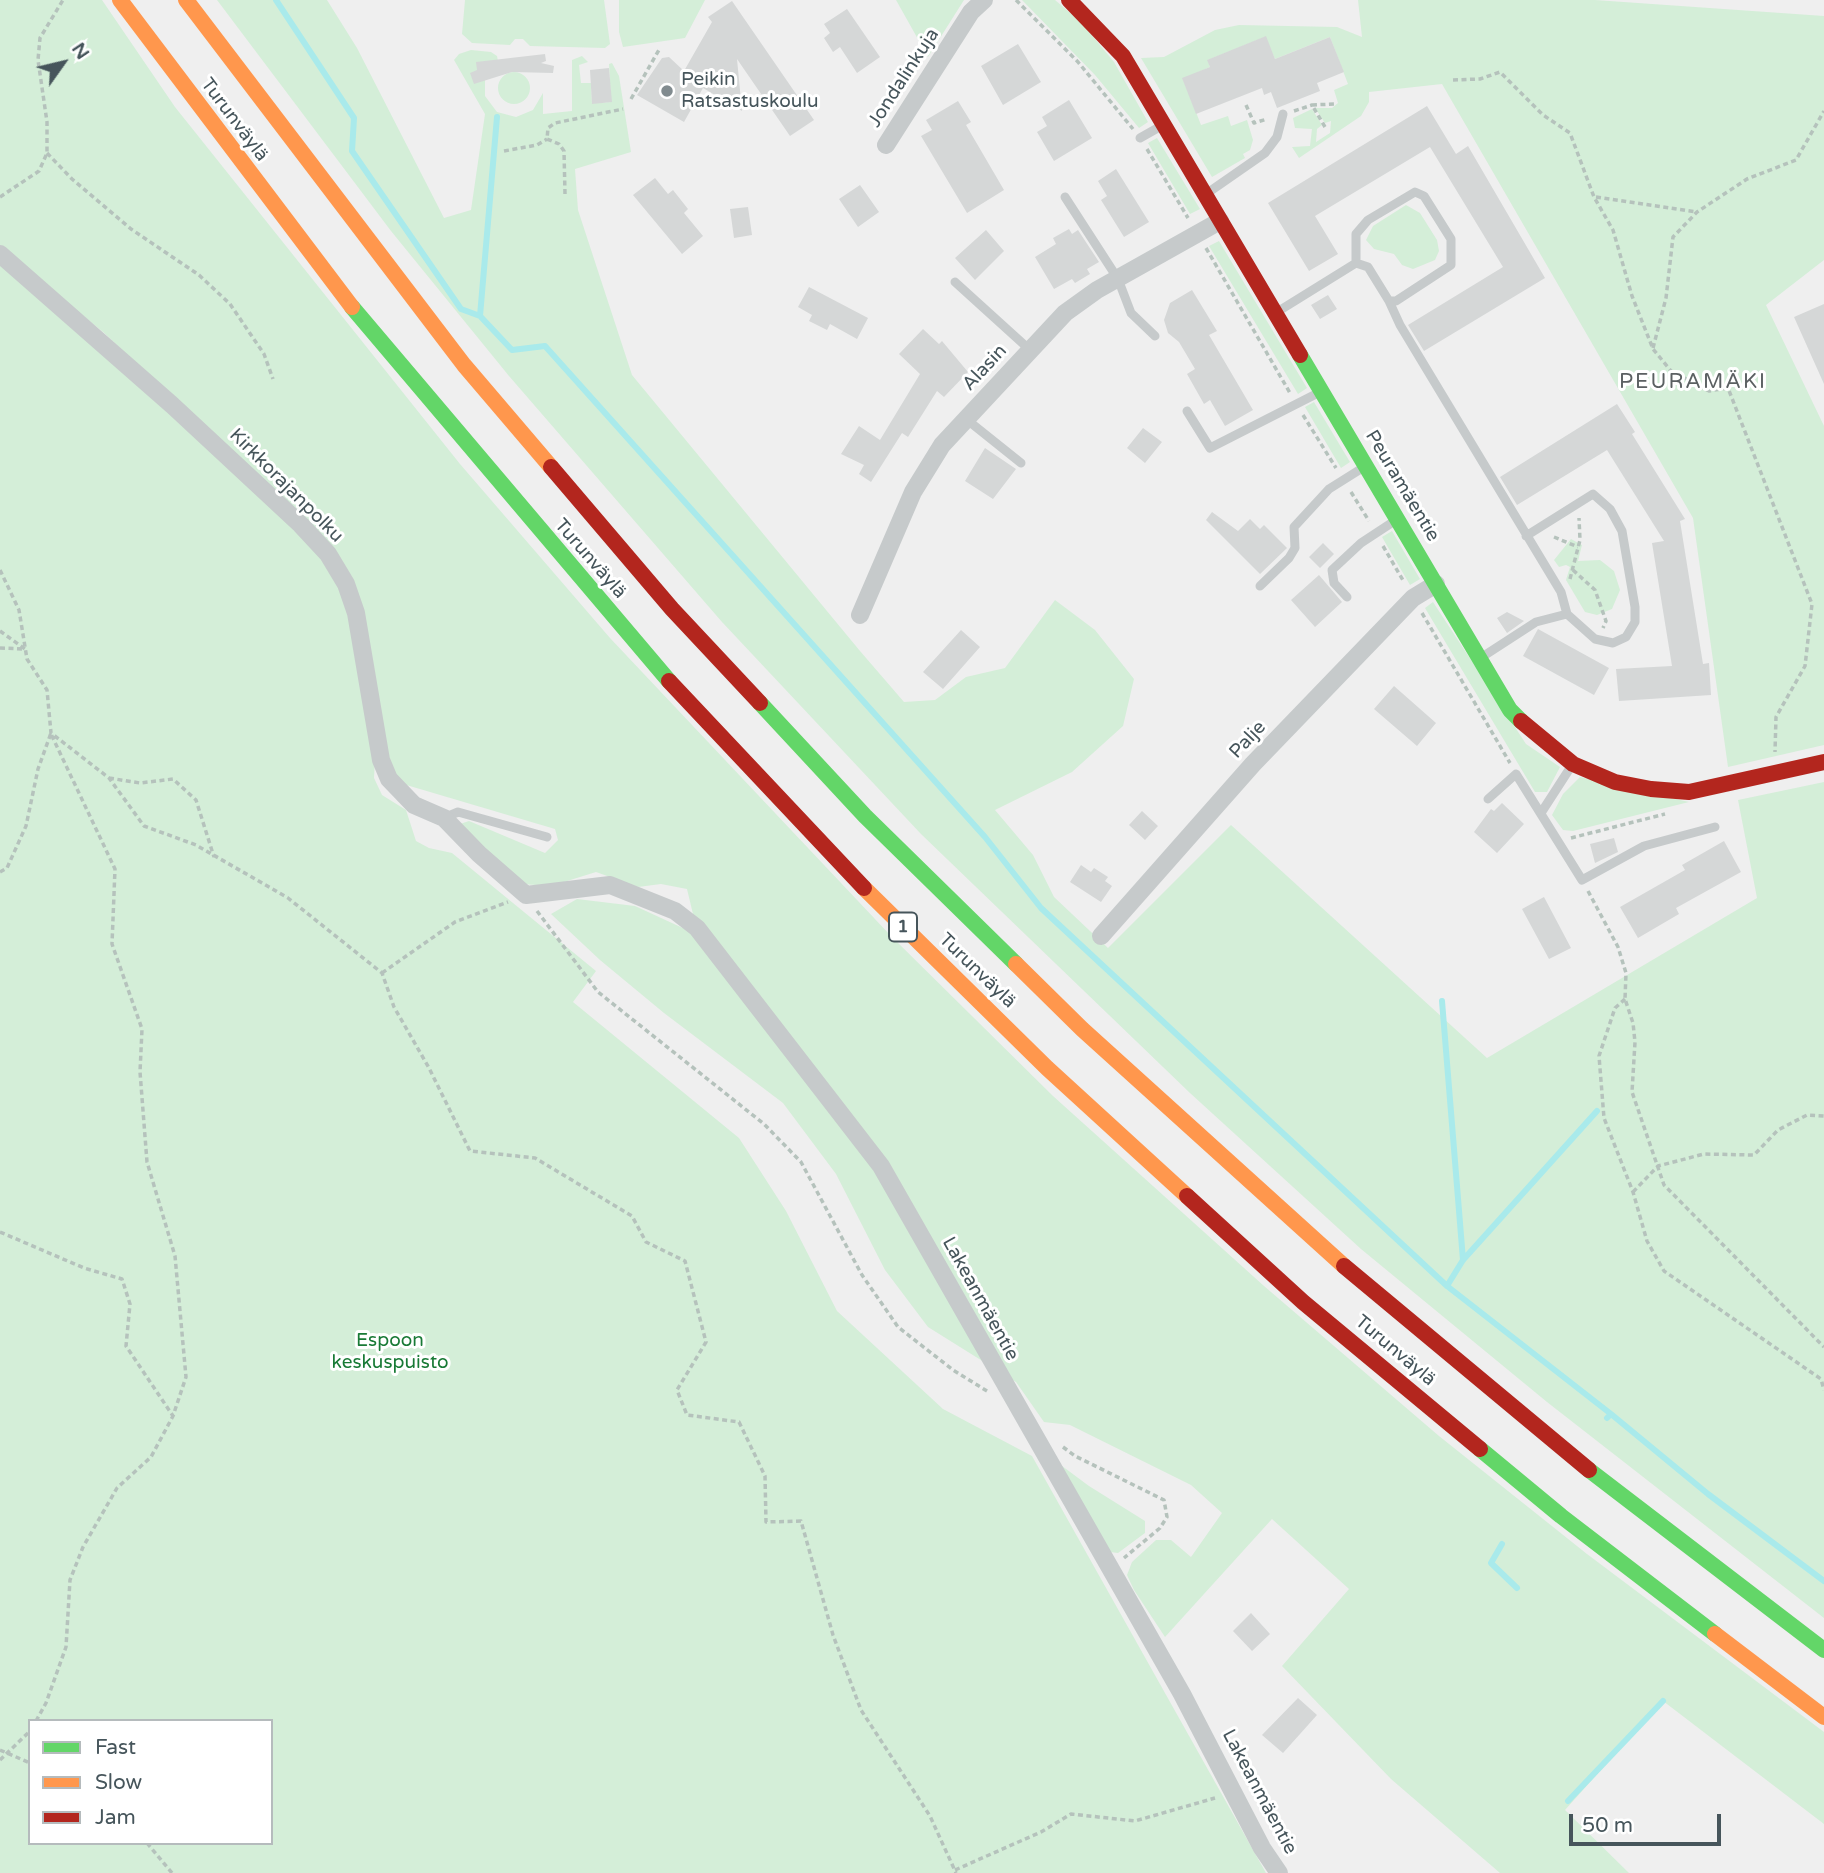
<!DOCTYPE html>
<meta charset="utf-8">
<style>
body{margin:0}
#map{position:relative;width:1824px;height:1873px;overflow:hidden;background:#efefef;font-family:"Varela Round",sans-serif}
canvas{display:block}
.legend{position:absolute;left:28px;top:1719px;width:245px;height:126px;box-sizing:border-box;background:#fff;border:2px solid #b5bbbd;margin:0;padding:9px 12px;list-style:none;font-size:21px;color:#46555b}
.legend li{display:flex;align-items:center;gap:14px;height:35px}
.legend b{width:35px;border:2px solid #b5bbbd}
.north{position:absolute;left:28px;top:28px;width:70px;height:70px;-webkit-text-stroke:5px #fff;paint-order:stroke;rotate:56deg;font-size:19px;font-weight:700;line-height:28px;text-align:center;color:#46555b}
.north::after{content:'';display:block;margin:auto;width:24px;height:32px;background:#46555b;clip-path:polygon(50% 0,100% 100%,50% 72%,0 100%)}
.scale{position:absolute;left:1569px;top:1814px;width:152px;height:32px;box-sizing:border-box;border:4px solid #46555b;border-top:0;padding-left:9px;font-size:21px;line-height:24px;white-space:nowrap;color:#46555b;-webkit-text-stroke:5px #fff;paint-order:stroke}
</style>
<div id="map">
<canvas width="1824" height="1873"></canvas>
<ul class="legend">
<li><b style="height:9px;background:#63d668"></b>Fast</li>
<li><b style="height:9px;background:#ff974d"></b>Slow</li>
<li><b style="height:9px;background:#b3261e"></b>Jam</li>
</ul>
<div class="north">N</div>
<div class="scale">50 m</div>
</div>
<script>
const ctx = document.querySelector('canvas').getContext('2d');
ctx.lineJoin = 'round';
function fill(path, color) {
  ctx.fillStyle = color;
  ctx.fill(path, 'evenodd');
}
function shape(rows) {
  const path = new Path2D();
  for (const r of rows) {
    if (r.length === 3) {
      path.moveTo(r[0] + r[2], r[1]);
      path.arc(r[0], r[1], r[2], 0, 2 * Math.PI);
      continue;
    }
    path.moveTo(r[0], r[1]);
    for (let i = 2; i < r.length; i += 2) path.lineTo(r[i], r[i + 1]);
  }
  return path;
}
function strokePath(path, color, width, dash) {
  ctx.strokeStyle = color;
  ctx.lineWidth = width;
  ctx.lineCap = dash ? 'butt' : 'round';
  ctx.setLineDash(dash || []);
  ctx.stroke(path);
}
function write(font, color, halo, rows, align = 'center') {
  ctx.font = font + ' "Varela Round",sans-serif';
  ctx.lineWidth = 6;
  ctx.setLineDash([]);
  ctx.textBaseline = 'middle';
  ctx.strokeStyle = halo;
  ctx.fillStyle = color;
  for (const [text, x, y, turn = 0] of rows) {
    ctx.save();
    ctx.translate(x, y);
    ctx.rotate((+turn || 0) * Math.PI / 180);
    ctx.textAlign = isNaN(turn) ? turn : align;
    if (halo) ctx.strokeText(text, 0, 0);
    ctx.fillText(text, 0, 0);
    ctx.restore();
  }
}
fill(shape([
 [0,0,102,0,175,107,460,464,610,638,891,936,1053,1096,1264,1286,1439,1436,1587,1554,1824,1732,1824,1824,1663,1701,1565,1810,1629,1873,1500,1873,1391,1779,1282,1666,1349,1589,1272,1519,1165,1637,1134,1590,1127,1575,1132,1562,1156,1540,1171,1540,1191,1557,1222,1513,1191,1485,1070,1425,1044,1422,1016,1382,928,1327,885,1270,836,1174,783,1103,664,1013,600,960,551,914,577,899,635,906,698,935,687,889,661,884,638,887,596,872,551,886,521,884,460,824,469,821,545,853,558,840,555,829,403,784,390,766,367,641,304,520,103,332,0,248],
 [217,0,327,0,357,48,444,218,471,210,485,114,454,60,459,54,471,50,491,52,497,56,498,61,485,77,485,96,497,112,516,117,533,110,543,93,543,114,572,111,572,60,582,56,588,62,579,65,581,83,591,83,592,103,611,102,609,64,612,63,619,76,631,152,575,169,578,210,632,375,860,651,904,702,935,700,966,677,1005,668,1055,600,1095,630,1134,679,1123,726,1072,772,995,810,1033,855,1054,897,1108,948,1231,825,1487,1058,1757,898,1738,800,1824,782,1824,1618,1547,1402,1361,1249,1190,1093,921,834,722,622,509,376,391,231],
 [465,0,604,0,610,44,605,48,530,46,523,39,515,39,510,45,472,43,462,34],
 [619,0,705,0,685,38,623,47,619,32],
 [896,0,964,0,928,57],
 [1022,0,1055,0,1081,22,1114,62,1148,122,1139,128,1095,75],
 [1358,0,1595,0,1824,16,1824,260,1766,305,1824,426,1824,745,1728,767,1693,518,1442,84,1369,92,1369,102,1361,116,1299,158,1292,147,1310,146,1312,129,1295,128,1293,118,1312,109,1322,125,1317,129,1316,142,1330,133,1331,121,1325,123,1315,108,1332,108,1338,103,1334,90,1348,84,1330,37,1275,59,1265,37,1208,60,1210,67,1183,79,1201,125,1228,116,1231,126,1247,120,1253,140,1250,150,1243,154,1245,158,1212,177,1141,58,1164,57,1215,30,1239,25,1337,27,1362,37],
 [514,88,16],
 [1157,138,1200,209,1190,214,1148,143],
 [1406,205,1420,213,1437,240,1439,251,1435,260,1413,269,1402,265,1394,254,1374,249,1366,240,1373,226],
 [1219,241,1307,388,1298,394,1209,246],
 [0,263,215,449,311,543,348,599,375,759,374,778,382,795,406,810,416,841,429,848,452,853,596,971,573,1002,739,1138,786,1211,837,1311,943,1409,1032,1456,1266,1873,0,1873],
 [30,1721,271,1721,271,1843,30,1843],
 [1314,402,1350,462,1341,468,1305,407],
 [1392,531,1420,579,1410,585,1382,537],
 [1571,539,1582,545,1578,561,1600,560,1614,571,1620,590,1612,609,1597,615,1585,612,1566,580,1570,567,1566,565,1559,567,1554,560],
 [1433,602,1526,744,1560,767,1547,792,1535,792,1425,608],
 [1580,777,1689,802,1573,831,1563,830,1552,815,1563,794],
 [1058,1463,1089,1486,1145,1521,1145,1533,1118,1553,1110,1552]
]), '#d4eed8');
strokePath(shape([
 [276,0,354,118,352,151,461,309,480,316],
 [497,117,480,316,512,350,545,346,985,837,1041,908,1447,1286],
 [1442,1001,1463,1260],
 [1597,1111,1463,1260,1447,1286,1611,1414,1607,1418],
 [1611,1414,1708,1494,1824,1581],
 [1502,1544,1491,1563,1517,1588],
 [1568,1801,1663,1701]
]), '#a9eaeb', 6);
fill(shape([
 [732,1,814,120,790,136,737,59,742,111,703,88,684,122,637,95,662,58,669,57,684,71,712,22,708,17],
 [847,9,880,57,857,73,840,47,833,52,824,38,830,33,824,24],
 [1266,36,1275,59,1330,37,1344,72,1317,83,1320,91,1277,108,1271,92,1264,95,1262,88,1196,114,1182,78,1210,67,1207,60],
 [1018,44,1041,82,1003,105,981,66],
 [545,54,546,61,541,63,554,66,553,73,512,72,474,84,470,73,477,70,476,62],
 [609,68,612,102,592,104,590,70],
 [1069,100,1092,138,1054,161,1037,132,1047,126,1042,117],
 [958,101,971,122,966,125,1004,190,967,213,921,136,932,130,926,120],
 [1427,106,1456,154,1468,146,1545,278,1424,351,1408,325,1503,267,1430,147,1315,216,1338,254,1309,271,1268,203],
 [1116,169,1149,222,1124,237,1101,200,1107,196,1098,181],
 [655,178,668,194,673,190,688,209,684,213,703,236,682,254,633,195],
 [860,185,879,212,858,227,839,199],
 [748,207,752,235,734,238,730,209],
 [1069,229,1072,234,1078,230,1099,262,1087,269,1090,274,1075,283,1072,279,1054,289,1035,257,1056,244,1053,238],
 [986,230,1004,251,975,280,955,258],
 [809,287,868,318,857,339,830,324,827,330,809,321,812,315,798,307],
 [1192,290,1217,331,1209,335,1253,410,1225,426,1210,400,1204,404,1187,374,1195,369,1179,342,1168,333,1164,320,1170,303],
 [1328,295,1337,309,1320,319,1311,305],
 [1824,304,1824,384,1794,317],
 [923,329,939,344,942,341,968,372,944,397,937,391,908,437,902,433,871,482,859,474,864,465,841,454,859,426,880,440,920,374,899,354],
 [1617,404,1635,432,1632,434,1685,519,1680,521,1703,664,1709,663,1711,695,1619,701,1616,669,1672,666,1652,543,1664,541,1607,450,1517,505,1500,477],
 [1143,428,1162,442,1145,463,1127,448],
 [985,448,1016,469,993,499,965,481],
 [1212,512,1238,531,1250,519,1260,529,1264,525,1287,548,1260,574,1206,520],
 [1323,543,1334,554,1320,568,1309,557],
 [1319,575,1342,602,1315,627,1291,600],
 [1507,612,1524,621,1507,633,1497,618],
 [1538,629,1609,668,1594,695,1523,656],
 [961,630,980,647,943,689,923,672],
 [1394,686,1436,723,1417,746,1374,709],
 [1502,803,1524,824,1497,853,1474,832,1491,809,1494,811],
 [1142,811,1158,826,1145,840,1129,825],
 [1614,838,1618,852,1595,863,1590,844],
 [1724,841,1741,872,1676,908,1679,914,1638,938,1620,907,1685,870,1682,865],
 [1081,865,1091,872,1094,868,1108,877,1105,881,1112,886,1101,902,1070,882],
 [1544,897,1571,948,1549,959,1522,909],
 [1251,1613,1270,1634,1252,1651,1233,1631],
 [1298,1698,1317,1715,1283,1753,1262,1735]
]), '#d5d7d7');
strokePath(shape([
 [1016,0,1078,62,1133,129],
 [1453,80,1480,79,1500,72,1543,115,1570,133,1594,197,1613,230,1632,296,1653,349,1671,371,1709,391,1728,388,1812,604,1805,666,1776,717,1775,752],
 [631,99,660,48],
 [1246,105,1254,123,1267,119],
 [1294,111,1312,105],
 [1325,127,1312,105,1334,104],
 [1147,149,1188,218],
 [504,151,537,145,547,139],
 [47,153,72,179,131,229,199,275,230,304,264,354,273,379],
 [565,194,564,151,559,144,547,139,548,128,555,123,623,109],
 [0,197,39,171,47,153,47,122,38,60,40,38,63,0],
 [1596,197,1697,212],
 [1206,248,1290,393],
 [1653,348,1666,298,1673,237,1697,212,1747,179,1796,160,1824,111],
 [1303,415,1336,468],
 [1351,492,1369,521],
 [1554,537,1578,547],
 [1383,546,1404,582],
 [0,570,19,610,27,659,47,690,51,733,109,778,144,826,196,845,288,898,382,973,394,1007,429,1068,470,1151,535,1158,632,1216,646,1242,685,1261,706,1342,677,1390,687,1415,739,1422,765,1476,766,1522,801,1521,833,1635,861,1710,930,1816,956,1873],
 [1573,570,1595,590,1606,621,1603,628],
 [1570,579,1580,540,1579,518],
 [1422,613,1510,763],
 [0,631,25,649],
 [0,648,23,649],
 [109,778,140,783,173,779,196,800,214,857],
 [1571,838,1665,814],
 [0,872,7,868,26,826,38,769,51,733],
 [1588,891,1618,947,1626,973,1625,999,1633,1023,1635,1042,1632,1092,1664,1185,1824,1347],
 [537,911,598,992,764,1124,801,1162,862,1275,898,1327,953,1370,987,1391],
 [382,973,455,922,508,902],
 [1625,999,1615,1008,1599,1056,1604,1118,1633,1192,1647,1241,1664,1271,1821,1379,1824,1390],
 [1633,1192,1658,1166,1704,1154,1754,1155,1778,1130,1807,1115,1824,1116],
 [0,1232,84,1268,122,1279,130,1304,126,1346,173,1416],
 [1063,1447,1075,1456,1164,1500,1167,1517,1160,1528,1124,1558],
 [36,1721,46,1703,66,1647,70,1580,83,1547,117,1488,151,1457,173,1416,186,1377,175,1256,147,1162,140,1072,142,1029,112,944,115,869,51,734],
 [0,1750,30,1763],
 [0,1760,30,1731],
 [147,1843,172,1873],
 [955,1870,1041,1832,1071,1814,1135,1821,1215,1798]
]), '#b5c2bc', 3.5, [5, 3.5]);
strokePath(shape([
 [1140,138,1163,125],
 [1206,194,1265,153,1277,137,1283,114],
 [1065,197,1118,279,1131,313,1155,336],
 [955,282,1030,350],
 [1389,301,1400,325,1561,592,1567,614,1536,622,1482,657],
 [1277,312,1356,263,1356,234,1368,220,1415,192,1424,196,1451,239,1451,265,1396,301,1389,301,1368,267,1356,263],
 [1187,411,1210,448,1320,392],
 [966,419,1021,463],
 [1526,536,1593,494,1610,509,1622,531,1635,607,1635,622,1626,637,1613,643,1595,639,1567,614],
 [1260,586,1289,558,1295,548,1294,527,1329,489,1364,467],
 [1347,597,1334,583,1332,570,1361,543,1396,520],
 [1488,799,1516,774,1582,880,1644,846,1715,827],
 [1541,813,1572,765],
 [444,818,458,812,547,837]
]), '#c6cacb', 9);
strokePath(shape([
 [886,145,971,12,984,0],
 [0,254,172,405,301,525,328,554,346,584,356,613,381,760,389,779,414,805,444,818,479,854,526,895,610,885,675,911,697,928,881,1166,1182,1694,1262,1848,1279,1873],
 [860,615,913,492,942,445,1065,313,1097,290,1220,221],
 [1101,936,1253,764,1413,598,1436,584]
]), '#c6cacb', 18);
strokePath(shape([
 [352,307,669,681],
 [1300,355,1510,710,1521,721],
 [760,703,865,816,1016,964],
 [1480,1449,1561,1516,1715,1634],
 [1589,1470,1824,1650]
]), '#63d668', 16);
strokePath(shape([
 [120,0,352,307],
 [186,0,464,365,551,467],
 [864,888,1047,1068,1187,1196],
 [1016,964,1082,1029,1344,1266],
 [1715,1634,1824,1717]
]), '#ff974d', 16);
strokePath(shape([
 [1069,0,1123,56,1300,355],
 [551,467,672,609,760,703],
 [669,681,864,888],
 [1521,721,1573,764,1615,782,1651,789,1689,792,1824,762],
 [1187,1196,1303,1302,1480,1449],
 [1344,1266,1589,1470]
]), '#b3261e', 16);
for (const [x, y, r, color] of [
 [667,91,7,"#818b8f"]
]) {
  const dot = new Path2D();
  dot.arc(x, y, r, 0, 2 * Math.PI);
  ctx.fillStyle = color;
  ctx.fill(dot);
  strokePath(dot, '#fff', 2.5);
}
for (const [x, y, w] of [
 [903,927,28]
]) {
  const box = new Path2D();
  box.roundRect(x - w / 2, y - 14.5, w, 29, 5);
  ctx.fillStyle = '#fff';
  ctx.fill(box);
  strokePath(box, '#46555b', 2);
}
write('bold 18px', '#46555b', null, [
 ["1",903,927]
]);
write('19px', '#46555b', '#fff', [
 ["Jondalinkuja",904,78,-57],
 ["Turunväylä",234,120,53],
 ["Alasin",985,368,-47],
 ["Kirkkorajanpolku",286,486,45],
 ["Peuramäentie",1402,486,59],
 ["Turunväylä",590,559,49],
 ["Palje",1248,740,-47],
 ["Turunväylä",977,971,44],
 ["Lakeanmäentie",980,1299,61],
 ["Turunväylä",1395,1351,40],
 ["Lakeanmäentie",1259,1792,62]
]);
write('19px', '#46555b', '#fff', [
 ["Peikin",681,80],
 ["Ratsastuskoulu",681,102]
], 'left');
write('19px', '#197a36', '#fff', [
 ["Espoon",390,1341],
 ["keskuspuisto",390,1363]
]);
ctx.letterSpacing = '2px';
write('21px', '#5b6062', '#fff', [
 ["PEURAMÄKI",1693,382]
]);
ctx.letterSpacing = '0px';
</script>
